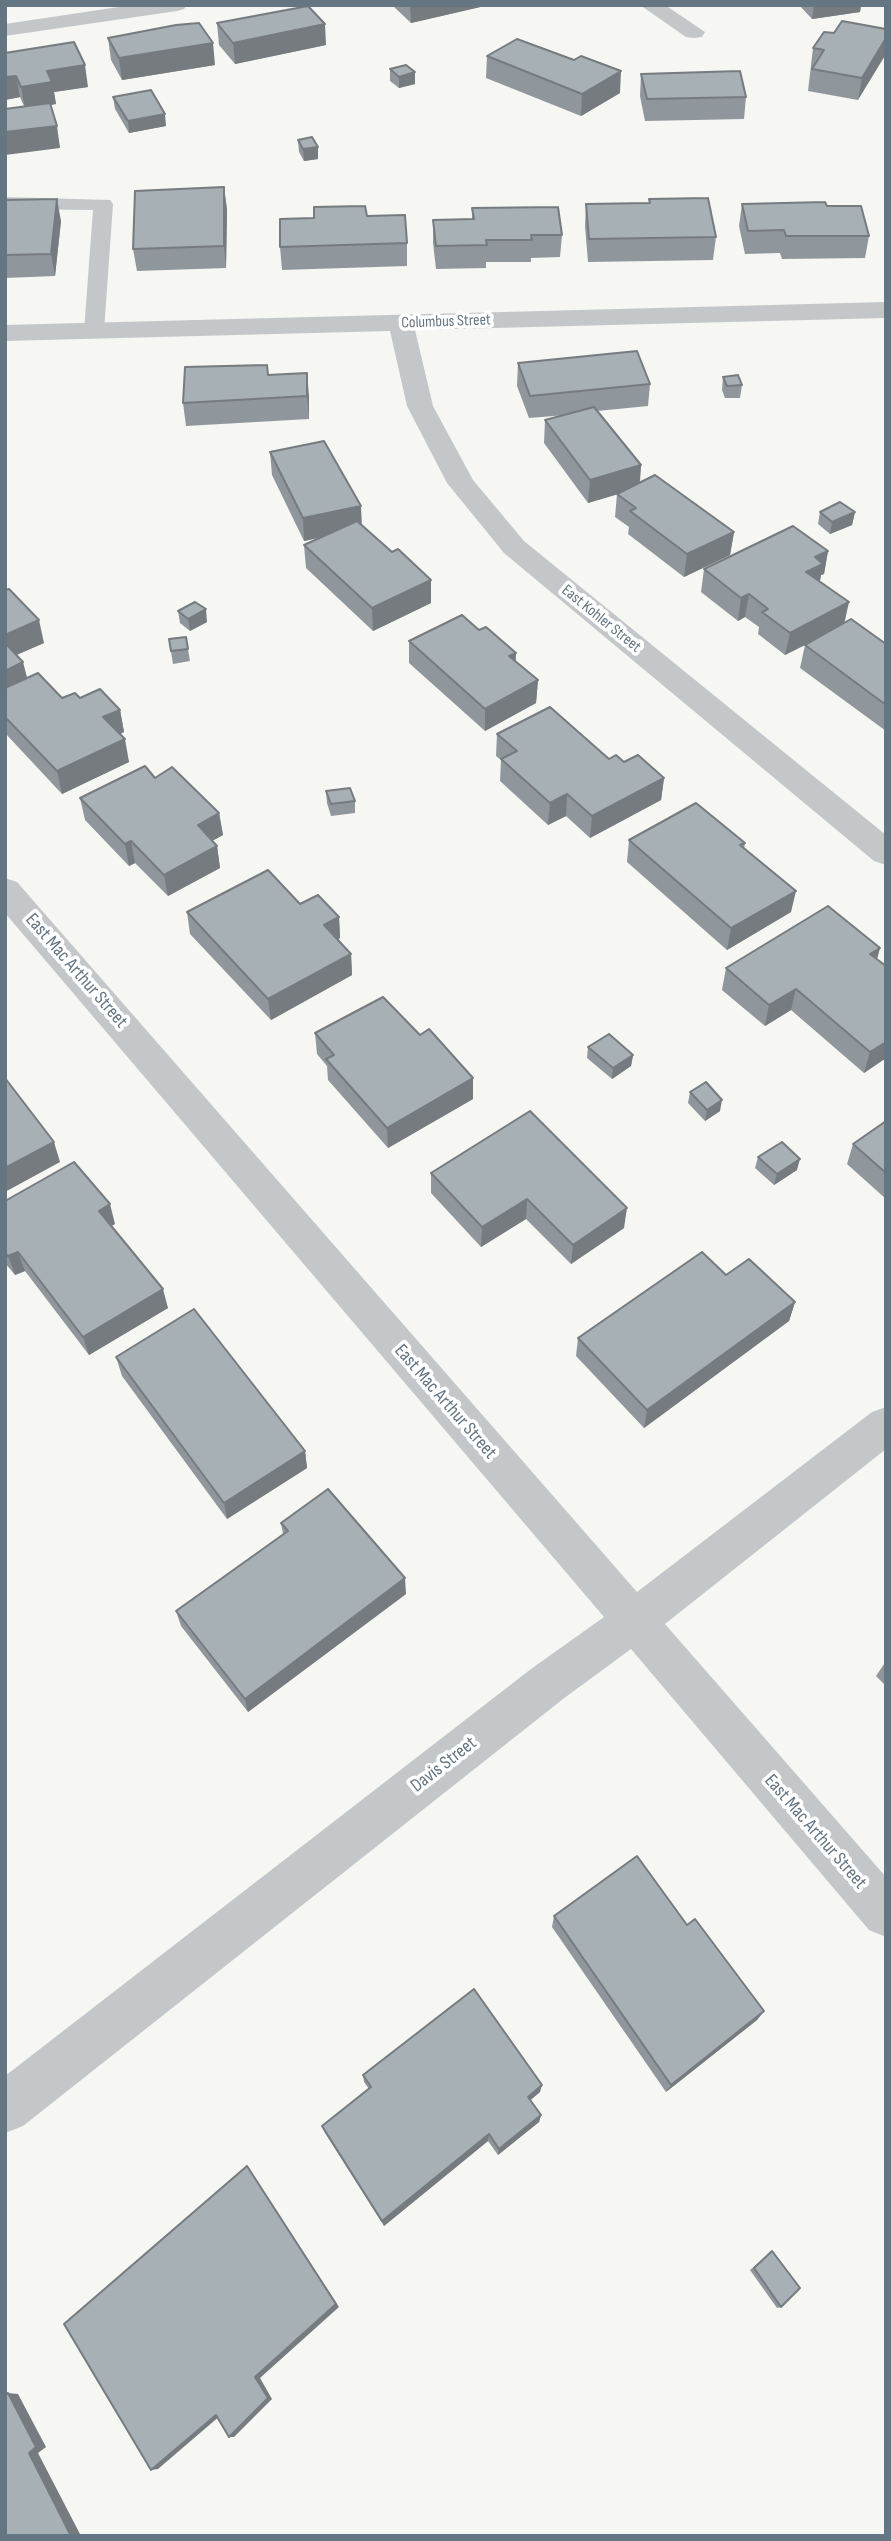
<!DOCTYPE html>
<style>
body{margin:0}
#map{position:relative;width:891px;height:2541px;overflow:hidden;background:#f6f6f2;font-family:"Sofia Sans Condensed",sans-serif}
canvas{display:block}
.frame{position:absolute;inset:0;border:7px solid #657683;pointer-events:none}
</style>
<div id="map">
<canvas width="891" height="2541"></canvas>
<div class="frame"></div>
</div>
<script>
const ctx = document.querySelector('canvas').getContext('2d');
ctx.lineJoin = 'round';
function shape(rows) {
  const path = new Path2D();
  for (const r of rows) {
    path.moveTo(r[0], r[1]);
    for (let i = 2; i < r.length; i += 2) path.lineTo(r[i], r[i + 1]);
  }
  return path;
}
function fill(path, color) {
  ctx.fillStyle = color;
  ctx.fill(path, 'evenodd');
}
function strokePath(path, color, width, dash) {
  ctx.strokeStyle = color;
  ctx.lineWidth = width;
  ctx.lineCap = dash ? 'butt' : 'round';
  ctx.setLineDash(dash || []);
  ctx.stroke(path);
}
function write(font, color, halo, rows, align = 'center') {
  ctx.font = font + ' "Sofia Sans Condensed",sans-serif';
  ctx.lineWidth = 7;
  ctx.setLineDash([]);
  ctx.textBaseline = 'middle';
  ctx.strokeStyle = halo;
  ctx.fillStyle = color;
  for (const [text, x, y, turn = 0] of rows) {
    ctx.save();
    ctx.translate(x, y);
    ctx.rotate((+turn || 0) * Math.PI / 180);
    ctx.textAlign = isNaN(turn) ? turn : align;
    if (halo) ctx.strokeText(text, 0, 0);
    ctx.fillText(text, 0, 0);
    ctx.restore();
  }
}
fill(shape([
 [5,197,110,200,113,204,104,331,101,335,87,335,84,331,93,210,5,209,5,197]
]), '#c3c7ca');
fill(shape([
 [132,5,187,5,184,9,177,11,5,36,5,24,132,5],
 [640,5,665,5,705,32,702,37,694,38,686,37,640,5],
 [886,302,886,318,415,330,433,406,473,480,524,541,886,835,886,865,874,861,504,553,447,483,407,406,390,331,5,341,5,325,886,302],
 [5,878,17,882,637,1592,872,1412,886,1407,886,1449,665,1624,886,1877,886,1937,869,1930,631,1649,563,1699,23,2126,5,2133,5,2076,531,1669,604,1617,5,913,5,878]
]), '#c3c7ca');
fill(shape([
 [392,5,489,5,411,23],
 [799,5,861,5,860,12,812,19],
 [217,23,326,45,235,64,219,45],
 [886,29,858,100,808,91,813,48],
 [108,38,215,65,122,80,111,60],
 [5,53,88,87,54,92,56,104,51,105,60,148,24,106,20,97,5,100],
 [487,56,620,93,581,116,486,78],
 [390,69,415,72,415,84,399,88,390,81],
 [641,74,746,97,744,119,645,121,640,96],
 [113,97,166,126,129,133,115,109],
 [298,140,318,159,304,161,299,152],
 [224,187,227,210,226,268,137,271,133,249],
 [649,199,716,237,713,260,588,262,585,226,586,204,649,203],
 [5,200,61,221,55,276,5,278],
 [742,204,827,206,869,236,865,258,782,259,780,253,745,254,739,226],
 [472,208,562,235,560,257,531,258,531,262,486,262,486,268,436,269,433,243,433,220,472,219],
 [367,216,407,243,407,266,282,270,280,247],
 [518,363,650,384,648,406,597,411,641,465,640,483,734,532,730,555,684,577,628,534,629,527,615,517,617,494,588,503,544,443,545,420,566,415,529,418,517,386],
 [268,375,309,396,309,419,186,426,183,403],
 [723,377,742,385,740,398,725,398,722,390],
 [270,452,362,525,392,552,431,580,431,603,373,631,306,568,304,545,323,537,304,541,272,475],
 [820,512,855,512,852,525,830,534,818,524],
 [828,551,824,574,821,575,820,581,844,623,886,644,886,731,800,668,805,645,785,655,758,634,759,627,745,617,738,621,701,592,704,569],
 [5,590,44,643,16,655,27,678,62,698,80,698,120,710,124,732,120,734,129,762,62,794,5,733],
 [178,611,207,622,190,631,180,623],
 [479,630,516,653,515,662,538,680,536,703,485,731,409,663,409,641],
 [169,639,188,649,190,661,173,664],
 [497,734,624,762,664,778,661,800,590,838,566,816,548,825,500,781,501,760,496,756],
 [155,778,219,813,223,835,212,841,217,846,220,868,168,896,135,863,129,866,85,820,80,798],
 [326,791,355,801,355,813,331,816,327,803],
 [629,840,745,843,744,849,791,912,727,950,627,862],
 [300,904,339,917,340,938,337,940,351,954,352,975,271,1020,190,934,187,912],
 [880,948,877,959,886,966,886,1058,864,1073,791,1010,765,1026,722,990,726,968],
 [315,1033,420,1035,473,1078,473,1099,388,1148,328,1080,327,1066,317,1054],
 [588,1047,633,1055,631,1066,612,1079,587,1058],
 [690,1092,720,1111,705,1121,688,1103],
 [530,1111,624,1228,571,1264,526,1219,481,1247,431,1193,431,1173],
 [886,1121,886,1199,847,1164,853,1144],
 [758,1157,797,1170,774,1185,755,1168],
 [5,1201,115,1224,111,1226,168,1308,89,1355,25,1271,15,1275,5,1263],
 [726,1275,795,1302,789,1321,644,1428,576,1356,578,1338],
 [116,1357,305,1451,307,1468,227,1519,122,1376],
 [281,1523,406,1594,248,1712,181,1626,176,1611,283,1534],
 [886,1661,886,1686,876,1676],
 [554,1916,687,1925,764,2011,757,2020,666,2092,552,1927],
 [363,2075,540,2092,530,2100,541,2115,539,2122,498,2155,488,2141,384,2226,325,2133,322,2126,369,2089,364,2082],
 [772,2251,781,2307,777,2308,750,2270]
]), '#90979c');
fill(shape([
 [410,5,489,5,411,23],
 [814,5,861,5,860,12,812,19],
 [325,24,326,45,235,64,233,43],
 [886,38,886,54,858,100,862,78],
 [213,43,215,65,122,80,119,58],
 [85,65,88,87,54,92,56,104,25,109,21,87,47,71],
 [621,71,620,93,581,116,582,94],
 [415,72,415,84,399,88,399,77],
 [16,76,20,97,5,100,5,77],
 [165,114,166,126,129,133,128,121],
 [57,126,60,148,5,155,5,132],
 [318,147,318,159,304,161,303,149],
 [224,187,227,210,226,268,224,246],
 [57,199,61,221,55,276,51,254],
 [307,373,309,396,309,419,307,396],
 [641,465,639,488,588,503,590,480],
 [361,506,362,528,304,541,303,518],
 [855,512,852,525,830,534,832,522],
 [734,532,730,555,684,577,687,554],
 [828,551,824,574,821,575,819,586,806,572,815,557],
 [431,580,431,603,373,631,372,608],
 [749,594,745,617,738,621,741,598],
 [849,602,844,625,785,655,790,633],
 [206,609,207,622,190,631,188,619],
 [39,620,44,643,5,660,5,635],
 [516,653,515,676,509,656],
 [23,662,29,685,5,696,5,671],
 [538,680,536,703,485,731,485,709],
 [120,710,124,732,108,740,103,717],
 [125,739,129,762,62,794,57,771],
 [664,778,661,800,590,838,592,816],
 [567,794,566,816,548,825,550,803],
 [219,813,223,835,201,847,198,825],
 [131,841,135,863,129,866,125,844],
 [217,846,220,868,168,896,164,875],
 [796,891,791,912,727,950,731,928],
 [339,917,340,938,325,946,324,925],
 [880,948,874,969,870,954],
 [351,954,352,975,271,1020,268,999],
 [796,989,791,1010,765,1026,769,1005],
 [886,1042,886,1058,864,1073,870,1052],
 [633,1055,631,1066,612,1079,613,1068],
 [473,1078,473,1099,388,1148,387,1128],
 [722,1100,720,1111,705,1121,707,1110],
 [54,1142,60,1162,5,1192,5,1168],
 [800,1159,797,1170,774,1185,777,1174],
 [527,1199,526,1219,481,1247,482,1227],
 [110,1204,115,1224,104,1230,99,1211],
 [627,1208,624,1228,571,1264,573,1245],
 [18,1252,25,1271,15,1275,8,1256],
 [163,1289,168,1308,89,1355,83,1337],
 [795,1302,789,1321,644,1428,647,1410],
 [305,1451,307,1468,227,1519,224,1503],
 [405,1578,406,1594,248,1712,245,1699],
 [764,2011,757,2020,666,2092,671,2085],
 [542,2085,540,2092,526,2104,528,2097],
 [541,2115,539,2122,498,2155,499,2149],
 [489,2134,488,2141,384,2226,382,2221],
 [251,2172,339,2307,260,2378,272,2399,234,2437,229,2437,255,2377],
 [8,2393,18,2394,46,2447,38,2453,81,2536,71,2536,29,2453],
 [216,2415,221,2415,158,2469,151,2470]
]), '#757b7f');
const building = shape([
 [308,6,325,24,233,43,217,23,308,6],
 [842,21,886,29,886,38,862,78,812,69,824,50,813,48,824,32,834,33,842,21],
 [199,23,213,43,119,58,108,38,176,25,199,23],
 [517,39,574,60,581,56,621,71,582,94,487,56,517,39],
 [74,42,85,65,47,71,52,82,21,87,16,76,5,77,5,53,74,42],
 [406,65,415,72,399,77,390,69,406,65],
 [740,71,746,97,647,99,641,74,740,71],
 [151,90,165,114,128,121,113,97,151,90],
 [50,103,57,126,5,132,5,109,50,103],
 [312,137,318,147,303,149,298,140,312,137],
 [224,187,224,246,133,249,135,191,224,187],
 [708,198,716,237,589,239,586,204,650,203,649,199,708,198],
 [57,199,51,254,5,255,5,200,57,199],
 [825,202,827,206,861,206,869,236,786,236,784,230,748,231,742,204,825,202],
 [365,206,367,216,405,215,407,243,280,247,280,219,314,218,314,207,365,206],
 [558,207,562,235,531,235,532,240,486,240,487,245,436,246,433,220,474,219,472,208,558,207],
 [637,351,650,384,530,396,518,363,637,351],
 [267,365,268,375,307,373,307,396,183,403,185,367,267,365],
 [738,375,742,385,727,386,723,377,738,375],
 [594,407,641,465,590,480,545,420,594,407],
 [324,441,361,506,303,518,270,452,324,441],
 [655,475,734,532,687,554,630,511,636,508,617,494,655,475],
 [840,502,855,512,832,522,820,512,840,502],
 [357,521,392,552,398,549,431,580,372,608,304,545,357,521],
 [793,526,828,551,815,557,823,564,806,572,849,602,790,633,762,612,768,609,749,594,741,598,704,569,793,526],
 [9,589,39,620,5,635,5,590,9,589],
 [195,602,206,609,188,619,178,611,195,602],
 [462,615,479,630,486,627,516,653,509,656,538,680,485,709,409,641,462,615],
 [851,619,886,644,886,705,805,645,851,619],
 [186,637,188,649,171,651,169,639,186,637],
 [5,643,23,662,5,671,5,643],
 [38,673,62,698,75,693,80,698,100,689,120,710,103,717,125,739,57,771,5,717,5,688,38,673],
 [550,707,609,759,616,755,624,762,638,755,664,778,592,816,567,794,550,803,501,759,517,751,497,734,550,707],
 [145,766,155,778,172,767,219,813,198,825,217,846,164,875,131,841,125,844,80,798,145,766],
 [350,788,355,801,331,804,326,791,350,788],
 [696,803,745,843,740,845,796,891,731,928,629,840,696,803],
 [268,870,300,904,318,895,339,917,324,925,351,954,268,999,187,912,268,870],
 [828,906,880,948,870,954,886,966,886,1042,870,1052,796,989,769,1005,726,968,828,906],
 [383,997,420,1035,429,1029,473,1078,387,1128,326,1059,334,1055,315,1033,383,997],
 [609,1034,633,1055,613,1068,588,1047,609,1034],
 [5,1078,54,1142,5,1168,5,1078],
 [706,1082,722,1100,707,1110,690,1092,706,1082],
 [530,1111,627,1208,573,1245,527,1199,482,1227,431,1173,530,1111],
 [886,1121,886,1173,853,1144,886,1121],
 [782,1142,800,1159,777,1174,758,1157,782,1142],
 [74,1162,110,1204,99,1211,163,1289,83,1337,18,1252,8,1256,5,1253,5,1201,74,1162],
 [702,1252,726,1275,749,1259,795,1302,647,1410,578,1338,702,1252],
 [194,1309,305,1451,224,1503,116,1357,194,1309],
 [328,1489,405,1578,245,1699,176,1611,288,1531,281,1523,328,1489],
 [637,1856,687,1925,695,1919,764,2011,671,2085,554,1916,637,1856],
 [474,1989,542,2085,528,2097,541,2115,499,2149,489,2134,382,2221,322,2126,371,2087,363,2075,474,1989],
 [247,2166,336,2304,255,2377,268,2398,229,2437,216,2415,151,2470,64,2324,247,2166],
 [772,2251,800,2288,781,2307,754,2268,772,2251],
 [8,2393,36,2447,29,2453,71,2536,5,2536,5,2395,8,2393]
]);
fill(building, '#a7b0b5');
strokePath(building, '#757b7f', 2);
write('16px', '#657683', '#fff', [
 ["Columbus Street",446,322,-2],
 ["East Kohler Street",601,619,39]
]);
write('19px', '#657683', '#fff', [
 ["East Mac Arthur Street",76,971,49],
 ["East Mac Arthur Street",445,1402,49],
 ["Davis Street",444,1765,-38],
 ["East Mac Arthur Street",815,1832,49]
]);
</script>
